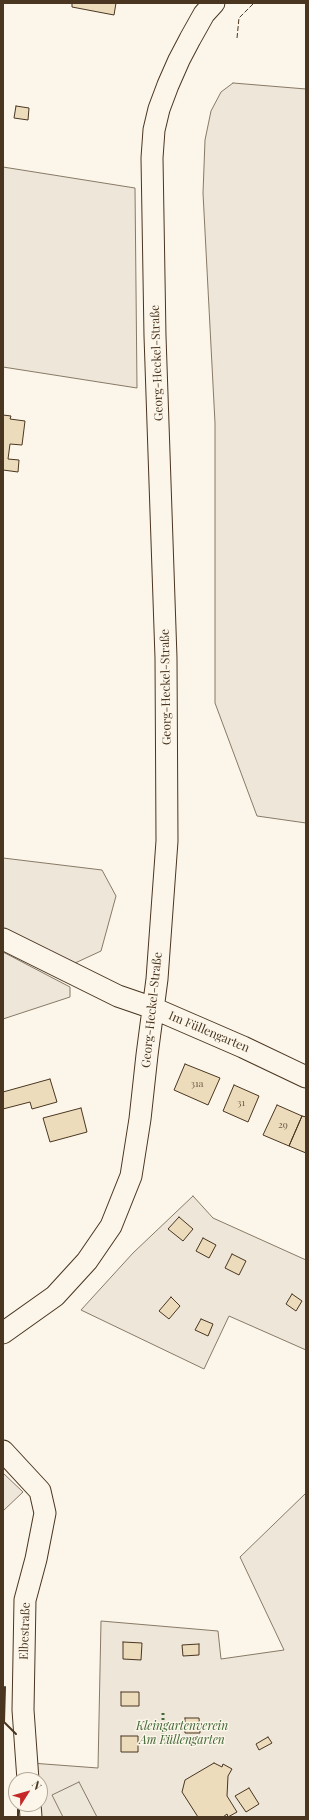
<!DOCTYPE html>
<meta charset="utf-8">
<style>
body{margin:0}
#map{position:relative;width:309px;height:1820px;overflow:hidden;background:#fbf6e9;font-family:"Playfair Display",serif}
canvas{display:block}
.frame{position:absolute;inset:0;border:4px solid #4a3520;pointer-events:none}
.north{position:absolute;left:8px;top:1772px;width:40px;height:40px;box-sizing:border-box;background:#fbf6e9;border:1px solid #b4a999;border-radius:50%;rotate:53deg;font-size:11px;font-weight:700;line-height:16px;text-align:center;color:#4a3520}
.north::after{content:'';display:block;margin:auto;width:14px;height:18px;background:#c62828;clip-path:polygon(50% 0,100% 100%,50% 72%,0 100%)}
</style>
<div id="map">
<canvas width="309" height="1820"></canvas>
<div class="frame"></div>
<div class="north">N</div>
</div>
<script>
const ctx = document.querySelector('canvas').getContext('2d');
ctx.lineJoin = 'round';
function fill(path, color) {
  ctx.fillStyle = color;
  ctx.fill(path, 'evenodd');
}
function shape(rows) {
  const path = new Path2D();
  for (const r of rows) {
    path.moveTo(r[0], r[1]);
    for (let i = 2; i < r.length; i += 2) path.lineTo(r[i], r[i + 1]);
  }
  return path;
}
function strokePath(path, color, width, dash) {
  ctx.strokeStyle = color;
  ctx.lineWidth = width;
  ctx.lineCap = dash ? 'butt' : 'round';
  ctx.setLineDash(dash || []);
  ctx.stroke(path);
}
function write(font, color, halo, rows, align = 'center') {
  ctx.font = font + ' "Playfair Display",serif';
  ctx.lineWidth = 3;
  ctx.setLineDash([]);
  ctx.textBaseline = 'middle';
  ctx.strokeStyle = halo;
  ctx.fillStyle = color;
  for (const [text, x, y, turn = 0] of rows) {
    ctx.save();
    ctx.translate(x, y);
    ctx.rotate((+turn || 0) * Math.PI / 180);
    ctx.textAlign = isNaN(turn) ? turn : align;
    if (halo) ctx.strokeText(text, 0, 0);
    ctx.fillText(text, 0, 0);
    ctx.restore();
  }
}
const green = shape([
 [233,83,306,89,306,823,257,816,215,703,215,423,203,193,205,140,211,111,221,92,233,83],
 [3,167,135,188,137,388,3,367,3,167],
 [3,858,102,870,116,896,101,951,73,964,3,929,3,858],
 [3,952,70,987,70,997,3,1019,3,952],
 [193,1196,213,1218,306,1260,306,1350,229,1316,204,1369,81,1310,133,1253,193,1196],
 [3,1473,23,1492,3,1511,3,1473],
 [306,1493,306,1817,37,1817,40,1804,40,1780,33,1780,31,1763,98,1768,101,1621,218,1631,221,1659,284,1650,240,1557,306,1493]
]);
fill(green, '#ede6d9');
strokePath(green, '#887966', 1);
const parking = shape([
 [79,1782,97,1817,63,1817,52,1795,79,1782]
]);
fill(parking, '#ede7d9');
strokePath(parking, '#887966', 1);
const building = shape([
 [72,3,116,3,114,15,72,7,72,3],
 [16,106,29,108,28,120,14,118,16,106],
 [3,415,11,416,10,419,25,421,22,445,10,444,8,459,19,460,18,472,3,470,3,415],
 [185,1064,220,1078,208,1105,174,1090,185,1064],
 [50,1079,57,1102,32,1109,30,1102,3,1109,3,1092,50,1079],
 [234,1085,259,1096,248,1122,223,1111,234,1085],
 [277,1105,302,1116,289,1146,263,1135,277,1105],
 [81,1108,87,1132,50,1142,43,1118,81,1108],
 [302,1116,306,1117,306,1153,289,1146,302,1116],
 [179,1217,193,1229,183,1241,168,1229,179,1217],
 [203,1238,216,1245,209,1258,196,1251,203,1238],
 [232,1254,246,1261,239,1275,225,1268,232,1254],
 [292,1294,302,1301,296,1311,286,1304,292,1294],
 [171,1297,180,1306,169,1319,159,1311,171,1297],
 [201,1319,213,1324,208,1336,195,1330,201,1319],
 [123,1642,142,1643,141,1660,123,1659,123,1642],
 [199,1644,199,1655,183,1656,182,1645,199,1644],
 [121,1692,139,1692,139,1706,121,1706,121,1692],
 [185,1718,199,1718,200,1733,185,1733,185,1718],
 [121,1736,138,1736,138,1752,121,1752,121,1736],
 [268,1737,272,1743,259,1750,256,1744,268,1737],
 [214,1763,222,1767,223,1764,232,1769,228,1776,227,1796,237,1812,228,1817,227,1814,223,1817,198,1817,182,1792,185,1780,214,1763],
 [249,1788,259,1804,246,1812,235,1796,249,1788]
]);
fill(building, '#ecdcbc');
strokePath(building, '#4a3520', 1);
const minor = shape([
 [3,939,118,996,153,1008,243,1047,306,1077],
 [3,1333,55,1296,87,1261,111,1226,131,1176,140,1119,147,1055,157,979,167,841,166,658,155,336,152,158,154,130,159,109,168,85,179,60,190,39,204,14,214,3],
 [3,1451,40,1491,45,1513,36,1559,25,1600,23,1710,28,1780],
 [30,1804,31,1817]
]);
strokePath(minor, '#4a3520', 23);
strokePath(minor, '#fbf6e9', 21);
strokePath(shape([
 [163,1713,163,1742,210,1742]
]), '#436837', 3, [2, 3]);
strokePath(shape([
 [237,38,239,18,254,3]
]), '#4a3520', 1, [5, 2]);
strokePath(shape([
 [5,1687,4,1722,16,1734],
 [18,1804,18,1817]
]), '#4a3520', 2);
write('10px', '#725f47', null, [
 ["31a",197,1084],
 ["31",241,1103],
 ["29",283,1125]
]);
write('12px', '#4a3520', '#fbf6e9', [
 ["Georg-Heckel-Straße",157,363,-92],
 ["Georg-Heckel-Straße",166,687,-91],
 ["Georg-Heckel-Straße",152,1010,-84],
 ["Im Füllengarten",209,1032,23],
 ["Elbestraße",25,1631,-88]
]);
write('italic 12px', '#436837', '#fbf6e9', [
 ["Kleingartenverein",182,1726],
 ["Am Füllengarten",182,1740]
]);
</script>
